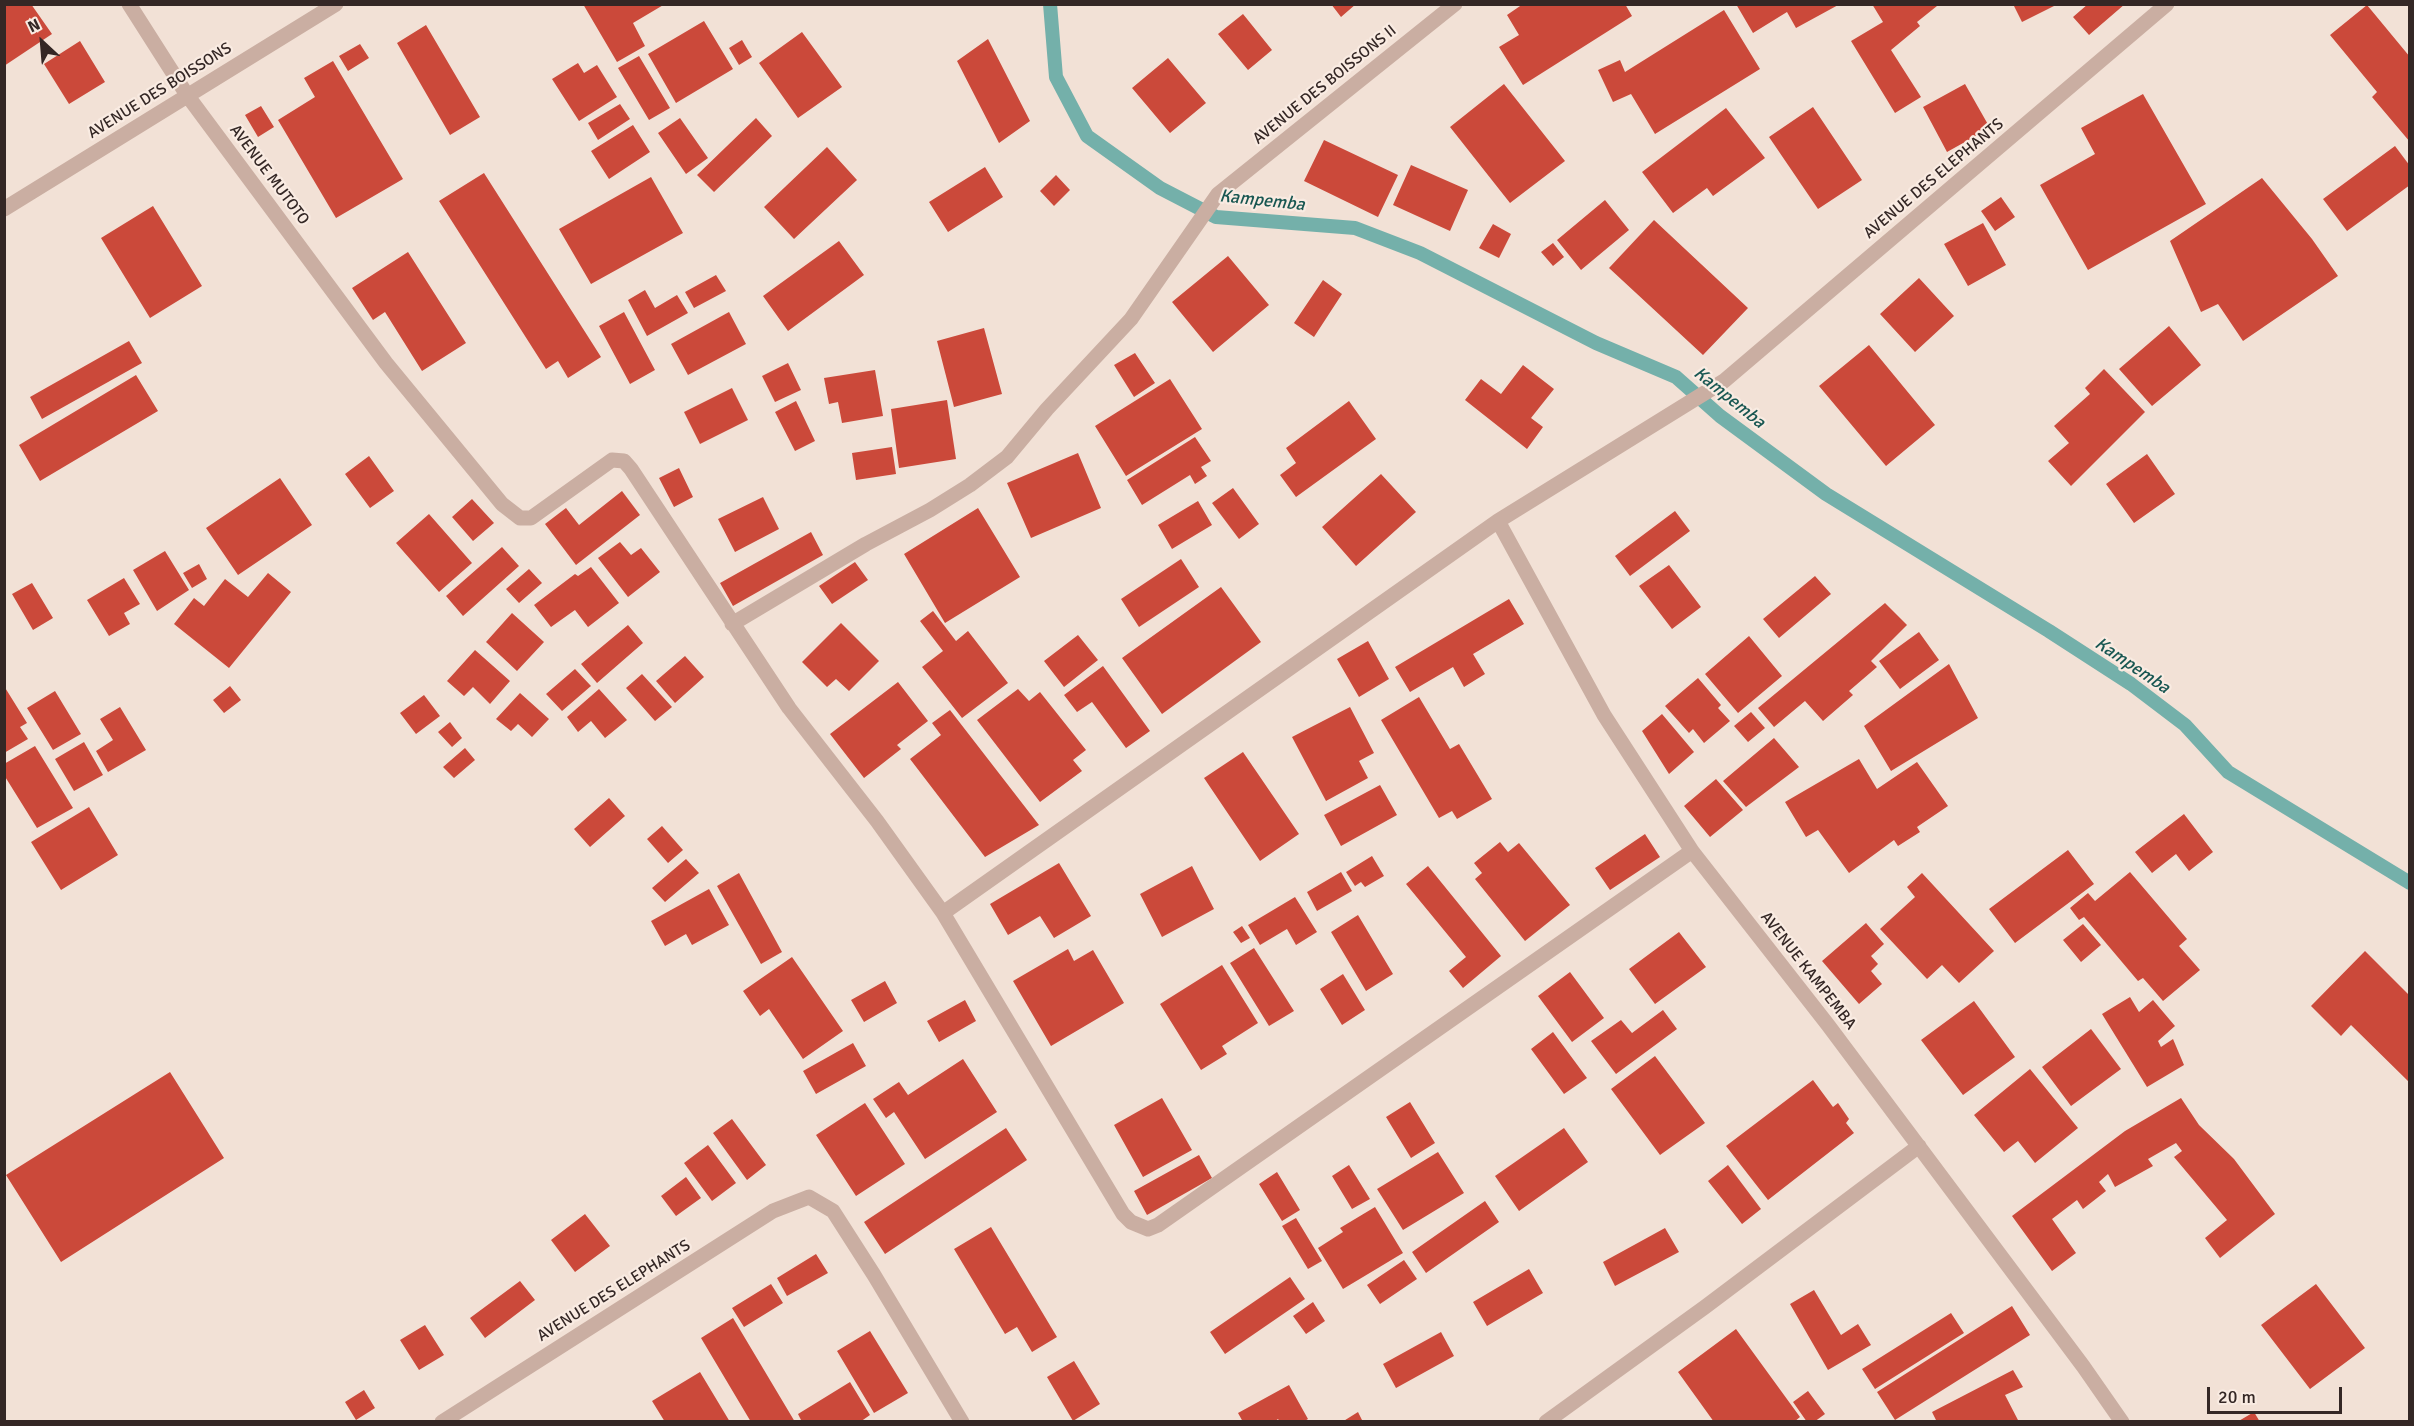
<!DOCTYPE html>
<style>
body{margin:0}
#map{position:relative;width:2414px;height:1426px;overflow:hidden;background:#f2e1d6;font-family:Signika,sans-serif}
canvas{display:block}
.frame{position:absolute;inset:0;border:6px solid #342725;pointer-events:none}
.north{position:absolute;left:12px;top:12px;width:60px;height:60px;-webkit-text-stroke:4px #f9ebe2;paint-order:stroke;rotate:334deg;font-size:16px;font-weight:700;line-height:24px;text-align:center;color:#342725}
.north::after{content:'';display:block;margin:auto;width:21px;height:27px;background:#342725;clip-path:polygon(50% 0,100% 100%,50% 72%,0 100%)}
.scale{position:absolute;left:2207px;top:1387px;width:135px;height:27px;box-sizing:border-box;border:3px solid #342725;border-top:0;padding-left:8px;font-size:18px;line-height:21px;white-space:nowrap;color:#342725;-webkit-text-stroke:4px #f9ebe2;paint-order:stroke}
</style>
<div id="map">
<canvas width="2414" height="1426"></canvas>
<div class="frame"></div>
<div class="north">N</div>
<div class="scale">20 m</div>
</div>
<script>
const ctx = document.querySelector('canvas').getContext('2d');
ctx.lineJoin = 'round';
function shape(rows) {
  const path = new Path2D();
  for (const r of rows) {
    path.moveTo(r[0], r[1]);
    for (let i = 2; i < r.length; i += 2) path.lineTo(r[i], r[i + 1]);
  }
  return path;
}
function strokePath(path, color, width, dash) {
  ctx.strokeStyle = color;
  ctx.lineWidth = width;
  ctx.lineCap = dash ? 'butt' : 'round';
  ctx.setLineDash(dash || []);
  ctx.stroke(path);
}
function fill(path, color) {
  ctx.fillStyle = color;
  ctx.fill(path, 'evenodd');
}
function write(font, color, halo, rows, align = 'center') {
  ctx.font = font + ' Signika,sans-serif';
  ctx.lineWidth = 4.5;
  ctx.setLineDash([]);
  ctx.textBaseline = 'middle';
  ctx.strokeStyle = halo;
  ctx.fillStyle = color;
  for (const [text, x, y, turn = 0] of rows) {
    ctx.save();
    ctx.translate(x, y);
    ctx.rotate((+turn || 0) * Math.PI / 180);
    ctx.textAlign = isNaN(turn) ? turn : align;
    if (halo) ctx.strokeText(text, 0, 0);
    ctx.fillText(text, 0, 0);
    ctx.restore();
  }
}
strokePath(shape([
 [1050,4,1056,77,1087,136,1160,188,1216,217,1355,228,1420,253,1596,343,1676,377,1720,416,1826,494,2049,631,2131,684,2185,725,2228,772,2410,883]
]), '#74b0aa', 14);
fill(shape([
 [4,4,31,4,52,34,4,66],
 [583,4,665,4,633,23,645,46,617,62],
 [1331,4,1356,4,1341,17],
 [1523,4,1625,4,1632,16,1523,85,1499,47,1519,35,1507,15],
 [1736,4,1840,4,1796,28,1787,12,1753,33],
 [1872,4,1937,6,1917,22,1920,26,1891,50,1921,97,1895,113,1851,41,1883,22],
 [2013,4,2058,4,2022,22],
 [2088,4,2125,4,2089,35,2073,17],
 [2367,5,2410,57,2410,142,2372,97,2377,92,2330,35],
 [1724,10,1760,69,1655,134,1631,94,1613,102,1598,70,1620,60,1625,72],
 [1243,14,1272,50,1248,70,1218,34],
 [704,21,733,69,676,103,648,54],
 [426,25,480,117,450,135,397,43],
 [802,32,842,87,798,118,759,63],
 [988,39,1030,121,999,143,957,61],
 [742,40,752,57,739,65,729,48],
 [80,41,105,82,69,104,44,64],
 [360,44,369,58,348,71,339,56],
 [639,56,670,108,649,120,618,68],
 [1168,58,1206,103,1170,133,1132,88],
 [333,61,403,179,336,218,278,120,315,97,304,78],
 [578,63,584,73,597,65,617,97,579,121,552,79],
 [1504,84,1565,161,1510,203,1450,127],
 [1965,84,1990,128,1947,152,1923,107],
 [2143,94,2206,204,2088,270,2040,185,2095,154,2081,128],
 [620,104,630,119,598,140,588,123],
 [261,106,274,127,258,137,245,115],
 [1813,107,1862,180,1818,209,1769,137],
 [1726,108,1765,158,1713,196,1707,188,1673,213,1642,172],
 [680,118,708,158,686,174,658,133],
 [756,118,772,136,714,192,697,175],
 [633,125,650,152,609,179,591,151],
 [1324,140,1398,175,1378,217,1304,181],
 [2395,146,2410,166,2410,185,2347,231,2323,199],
 [827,147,857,180,794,239,764,207],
 [1411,165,1468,190,1450,231,1393,205],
 [985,167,1003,197,948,232,929,202],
 [484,173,601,357,568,378,558,361,546,369,439,201],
 [1056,175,1070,190,1054,206,1040,191],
 [651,177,683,233,591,284,559,229],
 [2262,178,2312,239,2338,276,2243,341,2218,304,2201,312,2170,241],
 [2001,197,2015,217,1995,231,1981,211],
 [1605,200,1629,230,1581,270,1557,240],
 [153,206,202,286,150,318,101,238],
 [1654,220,1748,308,1703,355,1609,268],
 [1983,223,2006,265,1968,286,1944,244],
 [1493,224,1511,234,1499,258,1479,248],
 [839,241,864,275,788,331,763,296],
 [1553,243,1564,257,1553,266,1541,252],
 [408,252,466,343,422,371,385,312,373,320,352,288],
 [1228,256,1269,305,1213,352,1172,302],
 [716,275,726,291,694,308,685,292],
 [1919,278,1954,316,1915,352,1880,314],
 [1323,280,1342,294,1314,337,1294,323],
 [645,290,655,308,677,295,688,313,647,336,628,300],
 [624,312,655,370,630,384,599,326],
 [729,312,746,344,688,375,671,344],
 [2169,326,2201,365,2152,406,2119,369],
 [984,328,1002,394,954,407,937,341],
 [129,341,142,363,42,419,30,397],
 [1869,345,1935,425,1886,466,1819,386],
 [1135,353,1155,383,1134,397,1114,365],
 [788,363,801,390,775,402,762,376],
 [1523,365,1554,389,1531,418,1543,427,1527,449,1465,400,1481,379,1501,394],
 [2104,369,2145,412,2071,486,2048,461,2069,443,2054,426,2090,394,2085,388],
 [875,370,883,416,842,423,838,402,829,404,824,378],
 [136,375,158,411,40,481,19,445],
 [1170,379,1202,429,1126,476,1095,426],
 [732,388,748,420,700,444,684,412],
 [947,400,956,459,899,468,891,409],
 [796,401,815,441,795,451,775,412],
 [1349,401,1376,439,1296,497,1280,475,1296,463,1286,448],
 [1195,437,1211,461,1201,467,1207,476,1195,484,1190,475,1142,505,1127,480],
 [892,447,896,474,856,480,852,453],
 [1078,453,1101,508,1031,538,1007,483],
 [2147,454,2175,494,2134,523,2106,484],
 [369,456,394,491,370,508,345,474],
 [679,468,693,497,674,507,659,478],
 [1381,474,1416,512,1356,566,1322,527],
 [280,478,312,525,238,575,206,528],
 [1233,488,1259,524,1239,539,1212,503],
 [622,491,640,515,576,565,545,524,566,508,579,525],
 [763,497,779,529,735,552,718,519],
 [472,499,494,523,473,541,452,517],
 [1198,501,1212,525,1172,549,1158,525],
 [978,508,1020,577,945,623,904,554],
 [1675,511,1690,531,1630,576,1615,556],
 [429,514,472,563,439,592,396,543],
 [811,532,823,555,733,606,720,583],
 [620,542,631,555,641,548,660,572,628,597,598,558],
 [502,547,519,566,463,616,446,596],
 [165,551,189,590,157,611,133,570],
 [1181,559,1199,587,1139,627,1121,599],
 [855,562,868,580,832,604,819,586],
 [199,564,207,579,192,588,183,573],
 [1669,565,1701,607,1672,629,1639,586],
 [591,567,619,603,588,627,575,610,551,627,534,605,575,574,578,576],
 [529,569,542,583,519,603,506,589],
 [268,573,291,592,229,668,174,624,194,598,204,606,225,579,248,597],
 [1815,576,1831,594,1779,638,1763,619],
 [124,578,140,604,124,613,130,624,109,636,87,600],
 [32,583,53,618,33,630,12,594],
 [1221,587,1261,642,1162,714,1122,658],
 [1509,599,1524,624,1473,654,1485,674,1464,687,1453,667,1410,692,1395,667],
 [1885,603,1907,625,1871,661,1877,667,1849,691,1853,695,1823,721,1805,701,1774,727,1758,708],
 [933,611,956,641,968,631,1008,683,962,718,922,667,943,651,920,621],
 [512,613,544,642,517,671,486,642],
 [841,623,879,661,849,691,836,679,827,687,802,662],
 [628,625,643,643,597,683,581,664],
 [1919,632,1939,660,1900,689,1879,661],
 [1078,635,1098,660,1064,687,1044,661],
 [1749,636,1782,676,1738,713,1705,674],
 [1368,641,1389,679,1359,697,1337,659],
 [475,650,510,681,490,704,473,687,464,696,447,681],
 [685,656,704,677,675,703,656,681],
 [1949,664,1978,718,1891,771,1864,726],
 [1103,666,1150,731,1126,748,1092,702,1077,712,1064,695],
 [575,669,591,686,562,711,546,694],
 [642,674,672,707,655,721,626,688],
 [1698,678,1721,705,1718,708,1730,721,1704,743,1693,729,1689,733,1665,706],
 [898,682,928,721,897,745,901,749,864,778,830,734],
 [4,686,27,723,20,727,28,739,4,753],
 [230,686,241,700,224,713,213,700],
 [599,689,627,720,605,738,591,721,578,732,567,717],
 [1018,689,1029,701,1040,692,1086,750,1073,760,1082,771,1040,802,977,720],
 [55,691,81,734,53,750,27,708],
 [520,693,549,719,532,737,518,724,511,731,496,719],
 [424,695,440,716,416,734,400,713],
 [1419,697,1450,749,1459,744,1492,799,1457,819,1452,811,1439,818,1381,720],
 [120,707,146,750,108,772,96,751,113,740,100,719],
 [1350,707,1374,753,1359,761,1368,778,1326,801,1292,737],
 [950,710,1039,825,985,857,910,759,941,735,932,723],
 [1751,712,1765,728,1748,742,1734,726],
 [1662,714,1694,752,1669,774,1642,731],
 [450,722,462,738,452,747,438,732],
 [1774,738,1799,767,1746,807,1723,781],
 [84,742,103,775,74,791,55,759],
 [35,746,73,808,37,828,4,775,4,764],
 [465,748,475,760,454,778,443,767],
 [1243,752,1299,834,1260,861,1204,778],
 [1859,759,1877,789,1917,762,1948,806,1917,827,1920,832,1898,846,1894,840,1849,873,1818,830,1806,837,1785,802],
 [1716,779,1743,810,1710,837,1684,806],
 [1380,785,1397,815,1341,846,1324,815],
 [609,798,625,816,590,847,574,829],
 [89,807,118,855,61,890,31,842],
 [2184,814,2213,852,2189,871,2176,854,2152,873,2135,852],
 [662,826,683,850,668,863,647,839],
 [1645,834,1660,857,1610,890,1595,868],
 [1500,842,1508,852,1519,843,1570,905,1525,941,1475,879,1482,873,1474,863],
 [2068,850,2094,884,2015,943,1989,909],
 [1372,856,1384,876,1365,887,1361,882,1355,886,1346,872],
 [686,859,699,873,665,902,652,888],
 [1059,863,1091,916,1054,938,1040,916,1008,935,990,904],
 [1192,866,1214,909,1162,937,1140,894],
 [1428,866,1501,956,1463,988,1449,971,1466,957,1406,884],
 [1341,872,1352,891,1317,911,1307,892],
 [2130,872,2187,939,2179,946,2200,970,2163,1001,2143,978,2138,981,2084,917,2079,920,2070,908,2088,893,2095,901],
 [739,873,782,952,761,964,717,886],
 [1922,873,1994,951,1959,983,1942,965,1927,979,1880,929,1915,897,1907,887],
 [709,889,729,925,692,945,686,934,665,946,651,921],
 [1295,897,1317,932,1296,945,1287,929,1260,945,1248,925],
 [1358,915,1393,974,1366,991,1331,932],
 [1866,923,1884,944,1871,956,1878,964,1871,971,1882,984,1859,1004,1822,961],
 [2083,924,2101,945,2081,962,2063,940],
 [1242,926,1250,938,1241,943,1233,932],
 [1679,932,1706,967,1655,1004,1629,969],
 [1254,948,1294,1011,1269,1026,1230,963],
 [1068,949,1074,961,1093,950,1124,1003,1051,1046,1013,981],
 [2365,951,2410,996,2410,1083,2351,1025,2341,1036,2311,1006],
 [792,957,843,1031,803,1059,769,1009,760,1016,743,991],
 [1222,965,1258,1023,1222,1046,1227,1054,1201,1070,1160,1004],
 [1570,972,1604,1018,1572,1042,1538,996],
 [1343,974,1365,1010,1342,1025,1320,989],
 [885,981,897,1003,864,1022,851,1000],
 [2130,997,2139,1012,2153,1000,2175,1026,2158,1041,2161,1047,2173,1039,2184,1065,2147,1087,2102,1014],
 [965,1000,976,1021,939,1042,927,1021],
 [1974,1001,2015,1057,1963,1095,1921,1040],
 [1663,1010,1677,1029,1616,1074,1591,1041,1621,1020,1632,1033],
 [2091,1029,2121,1069,2071,1106,2042,1067],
 [1553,1032,1587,1078,1564,1094,1531,1049],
 [853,1043,866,1066,816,1094,803,1071],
 [1655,1056,1705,1123,1660,1155,1611,1089],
 [963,1059,997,1112,925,1159,894,1112,886,1118,873,1099,899,1082,908,1095],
 [2030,1069,2078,1128,2035,1163,2018,1141,2004,1152,1974,1115],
 [170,1072,224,1158,61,1262,6,1175],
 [1813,1080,1833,1107,1838,1103,1849,1119,1846,1123,1854,1133,1768,1200,1726,1146],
 [1162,1098,1192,1150,1143,1177,1114,1125],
 [2181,1098,2199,1125,2234,1159,2275,1214,2220,1258,2205,1238,2227,1220,2174,1157,2182,1151,2176,1143,2148,1159,2153,1166,2115,1187,2108,1174,2099,1182,2106,1191,2083,1209,2077,1200,2052,1219,2076,1253,2052,1271,2012,1216,2125,1131],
 [1410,1102,1435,1143,1411,1158,1386,1117],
 [865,1103,905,1164,856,1196,816,1135],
 [732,1119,766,1165,747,1180,713,1133],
 [1006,1128,1027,1160,885,1254,864,1222],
 [1564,1128,1588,1162,1519,1211,1495,1176],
 [708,1145,736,1183,712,1201,684,1163],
 [1438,1152,1464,1193,1403,1230,1377,1189],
 [1199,1155,1212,1178,1147,1215,1134,1191],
 [1349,1165,1370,1199,1352,1209,1332,1176],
 [1728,1165,1761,1209,1742,1224,1708,1181],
 [1277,1172,1300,1210,1282,1221,1259,1184],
 [686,1177,701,1198,676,1216,661,1196],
 [1485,1201,1499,1222,1426,1273,1412,1252],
 [1375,1207,1403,1253,1343,1289,1318,1248,1343,1232,1340,1228],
 [585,1214,610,1246,575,1272,551,1240],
 [1296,1218,1322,1261,1308,1269,1282,1226],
 [991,1227,1057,1337,1032,1352,1017,1327,1005,1334,954,1249],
 [1665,1228,1679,1252,1615,1286,1603,1262],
 [816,1254,828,1273,787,1296,777,1278],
 [1404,1260,1417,1279,1380,1304,1367,1285],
 [1529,1269,1543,1293,1487,1326,1473,1302],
 [1290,1277,1305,1299,1225,1354,1210,1332],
 [520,1281,535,1300,485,1338,470,1318],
 [771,1284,783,1303,744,1327,732,1308],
 [2316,1284,2365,1348,2310,1389,2261,1325],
 [1814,1290,1841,1335,1858,1324,1871,1345,1828,1370,1790,1304],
 [1313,1302,1325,1321,1306,1334,1293,1316],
 [2012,1306,2030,1335,1895,1420,1877,1392],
 [1951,1313,1964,1333,1875,1389,1862,1369],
 [733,1318,795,1422,751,1422,701,1338],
 [425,1325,444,1355,419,1370,400,1340],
 [1736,1329,1800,1417,1794,1422,1714,1422,1678,1372],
 [870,1331,908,1393,874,1413,837,1351],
 [1441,1332,1454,1356,1396,1388,1383,1364],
 [1074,1361,1100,1404,1073,1421,1047,1377],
 [2013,1370,2023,1387,2005,1395,2019,1422,1937,1422,1932,1412],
 [700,1372,730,1422,665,1422,652,1401],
 [850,1382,870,1415,860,1422,802,1422,798,1414],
 [1289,1385,1308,1419,1303,1422,1280,1422,1278,1419,1274,1422,1243,1422,1238,1413],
 [364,1390,375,1408,356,1420,345,1402],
 [1808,1391,1825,1414,1814,1422,1807,1422,1793,1402],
 [1358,1412,1363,1422,1342,1422],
 [2254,1412,2260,1422,2237,1422]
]), '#cb493a');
strokePath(shape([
 [129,4,187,95,386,363,502,504,520,518,531,518,612,460,624,461,631,469,789,708,877,821,943,913,1123,1214,1131,1222,1148,1229,1158,1225,1692,851],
 [4,209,336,4],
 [1498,521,1604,715,1692,851,1828,1025,2083,1366,2122,1422],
 [732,624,866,544,930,510,970,485,1007,457,1047,409,1131,319,1218,194,1455,4],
 [943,913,1498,521,1724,381,2167,4],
 [442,1422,773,1211,809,1197,833,1211,874,1275,962,1422],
 [1546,1422,1705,1307,1919,1146]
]), '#caaea2', 15);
write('16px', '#342725', '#f9ebe2', [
 ["AVENUE DES BOISSONS II",1325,85,-39],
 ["AVENUE DES BOISSONS",160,91,-32],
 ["AVENUE MUTOTO",269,175,53],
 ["AVENUE DES ELEPHANTS",1934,179,-40],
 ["AVENUE KAMPEMBA",1808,971,52],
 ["AVENUE DES ELEPHANTS",614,1291,-32]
]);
write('italic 18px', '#195752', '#f9ebe2', [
 ["Kampemba",1262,201,6],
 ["Kampemba",1729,398,39],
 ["Kampemba",2132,666,34]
]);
</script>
